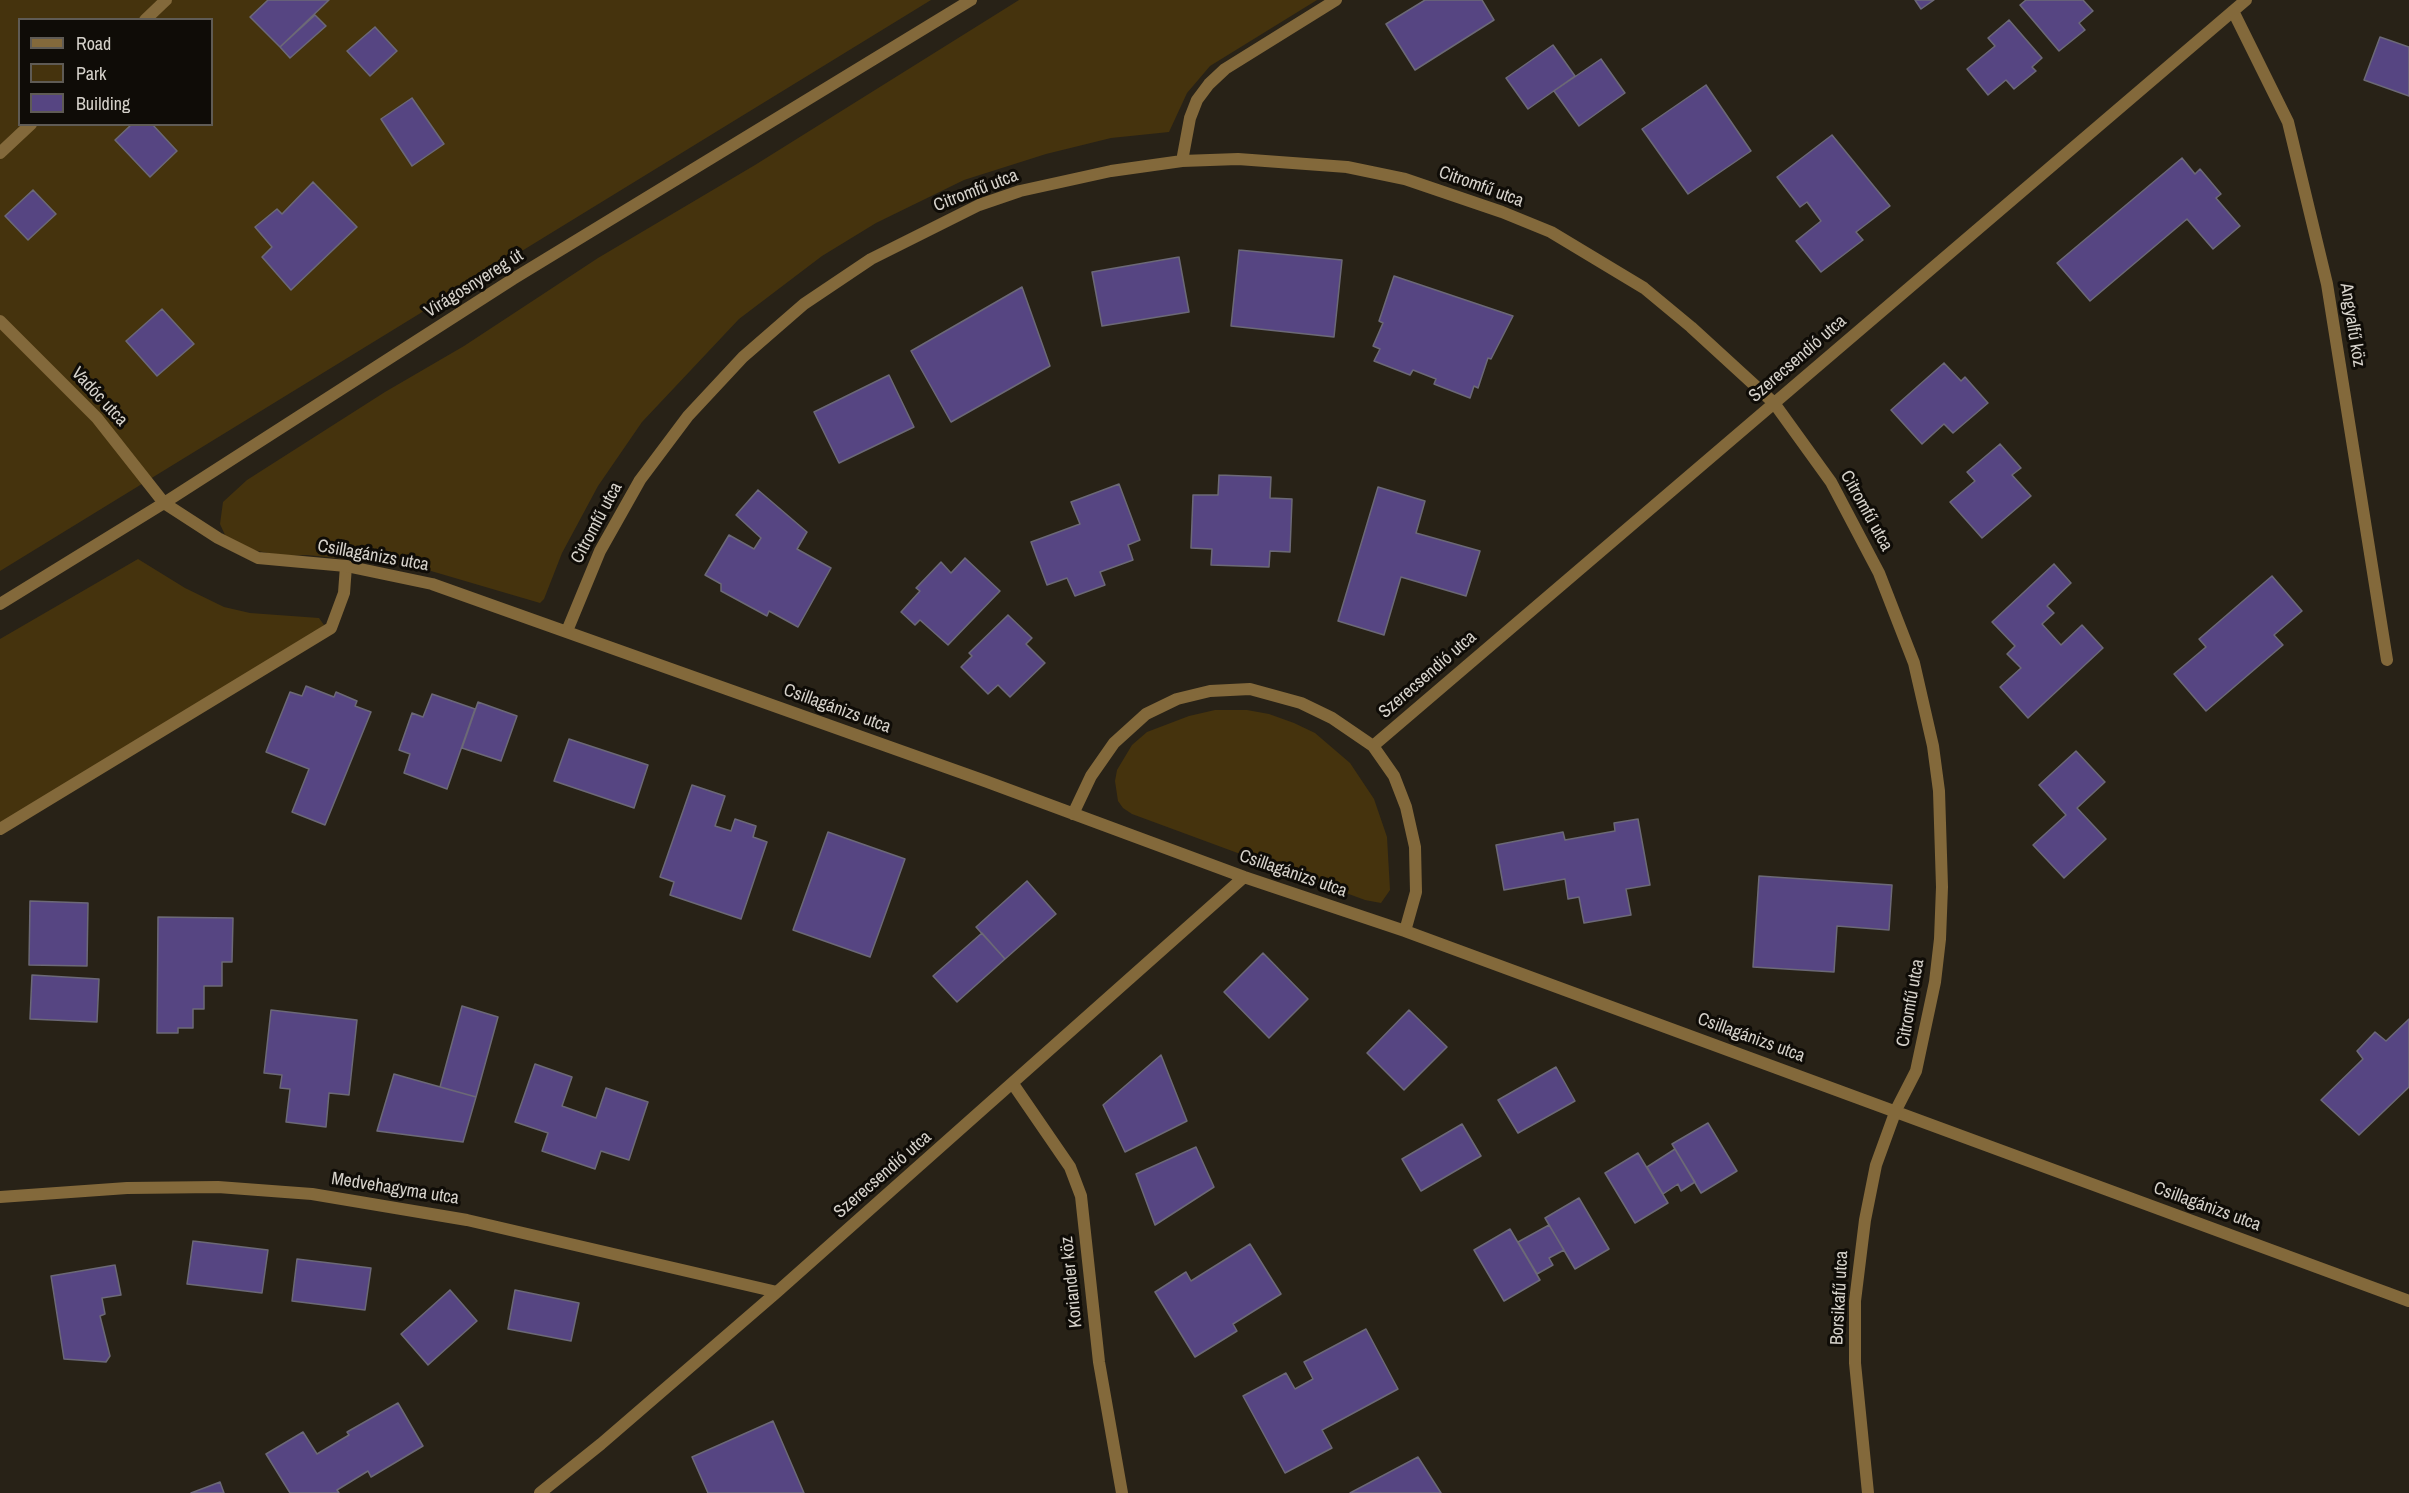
<!DOCTYPE html>
<meta charset="utf-8">
<style>
body{margin:0}
#map{position:relative;width:2409px;height:1493px;overflow:hidden;background:#282217;font-family:"Archivo Narrow",sans-serif}
canvas{display:block}
.legend{position:absolute;left:18px;top:18px;width:195px;height:108px;box-sizing:border-box;background:#0f0c07;border:2px solid #5f5b55;margin:0;padding:8px 10px;list-style:none;font-size:18px;color:#d6d2cb}
.legend li{display:flex;align-items:center;gap:12px;height:30px}
.legend b{width:30px;border:2px solid #5f5b55}
</style>
<div id="map">
<canvas width="2409" height="1493"></canvas>
<ul class="legend">
<li><b style="height:8px;background:#83693b"></b>Road</li>
<li><b style="height:16px;background:#45330d"></b>Park</li>
<li><b style="height:16px;background:#564582"></b>Building</li>
</ul>
</div>
<script>
const ctx = document.querySelector('canvas').getContext('2d');
ctx.lineJoin = 'round';
function fill(path, color) {
  ctx.fillStyle = color;
  ctx.fill(path, 'evenodd');
}
function shape(rows) {
  const path = new Path2D();
  for (const r of rows) {
    path.moveTo(r[0], r[1]);
    for (let i = 2; i < r.length; i += 2) path.lineTo(r[i], r[i + 1]);
  }
  return path;
}
function strokePath(path, color, width, dash) {
  ctx.strokeStyle = color;
  ctx.lineWidth = width;
  ctx.lineCap = dash ? 'butt' : 'round';
  ctx.setLineDash(dash || []);
  ctx.stroke(path);
}
function write(font, color, halo, rows, align = 'center') {
  ctx.font = font + ' "Archivo Narrow",sans-serif';
  ctx.lineWidth = 6;
  ctx.setLineDash([]);
  ctx.textBaseline = 'middle';
  ctx.strokeStyle = halo;
  ctx.fillStyle = color;
  for (const [text, x, y, turn = 0] of rows) {
    ctx.save();
    ctx.translate(x, y);
    ctx.rotate((+turn || 0) * Math.PI / 180);
    ctx.textAlign = isNaN(turn) ? turn : align;
    if (halo) ctx.strokeText(text, 0, 0);
    ctx.fillText(text, 0, 0);
    ctx.restore();
  }
}
fill(shape([
 [0,0,931,0,0,571],
 [20,20,212,20,212,124,20,124],
 [1019,0,1317,0,1210,66,1187,93,1169,132,1111,138,1046,154,964,180,876,223,822,256,739,319,642,422,598,486,562,553,544,599,540,603,414,566,307,555,283,556,243,548,225,535,220,524,223,502,247,480,385,392,464,346,598,258,755,165],
 [138,559,185,588,224,607,250,613,319,618,324,625,313,635,0,826,0,639],
 [1215,710,1247,710,1269,714,1294,723,1315,733,1350,763,1374,799,1387,837,1390,890,1381,903,1365,900,1132,814,1123,808,1118,801,1115,781,1117,770,1132,745,1147,732,1189,716]
]), '#45330d');
const building = shape([
 [268,0,329,0,280,47,250,17,268,0],
 [1425,0,1482,0,1494,20,1415,70,1386,24,1425,0],
 [1915,0,1934,0,1921,9,1915,0],
 [2026,0,2083,0,2093,11,2079,23,2085,30,2059,51,2020,5,2026,0],
 [315,15,326,26,290,58,280,47,315,15],
 [2009,20,2042,58,2032,67,2036,71,2014,89,2006,80,1988,95,1967,69,1995,46,1988,38,2009,20],
 [375,27,397,51,370,76,347,51,375,27],
 [2380,37,2409,47,2409,96,2364,80,2380,37],
 [1553,45,1575,76,1528,109,1506,78,1553,45],
 [1601,59,1625,93,1579,126,1554,91,1601,59],
 [1706,85,1751,151,1688,194,1642,129,1706,85],
 [412,98,444,144,412,166,381,119,412,98],
 [132,124,152,124,177,151,150,177,115,140,132,124],
 [1832,135,1890,206,1856,232,1863,240,1821,272,1796,241,1821,221,1807,202,1800,207,1777,177,1832,135],
 [2182,158,2195,174,2200,169,2221,194,2216,198,2240,226,2213,249,2187,219,2090,301,2057,263,2182,158],
 [313,182,357,227,291,290,262,257,272,247,255,227,277,209,282,214,313,182],
 [33,190,56,214,28,240,5,216,33,190],
 [1239,250,1342,260,1334,337,1231,326,1239,250],
 [1179,257,1189,312,1102,326,1092,272,1179,257],
 [1394,276,1513,316,1491,359,1488,358,1478,388,1474,386,1470,398,1434,384,1436,379,1413,370,1410,375,1374,361,1380,349,1373,346,1383,323,1379,321,1394,276],
 [1022,287,1050,366,951,422,911,351,1022,287],
 [162,309,194,344,157,376,126,341,162,309],
 [1944,363,1961,381,1965,377,1988,403,1953,433,1944,424,1922,444,1891,410,1944,363],
 [889,375,914,427,839,463,814,412,889,375],
 [2000,444,2021,468,2012,475,2031,496,1982,538,1950,502,1975,481,1967,472,2000,444],
 [1219,475,1271,477,1270,498,1292,499,1290,552,1270,551,1269,567,1211,565,1212,549,1191,548,1193,495,1218,495,1219,475],
 [1119,484,1140,540,1128,545,1133,560,1100,572,1105,585,1075,596,1067,578,1047,585,1031,542,1080,524,1071,502,1119,484],
 [1378,487,1425,501,1416,533,1480,551,1466,596,1401,577,1384,635,1338,621,1378,487],
 [758,490,807,532,797,549,831,568,798,627,769,611,767,616,721,591,721,584,705,575,729,535,754,549,761,538,736,515,758,490],
 [965,558,1000,591,948,645,920,620,915,625,901,612,920,591,916,588,941,562,951,573,965,558],
 [2054,564,2071,583,2047,606,2054,613,2042,624,2061,645,2082,625,2103,648,2028,718,2000,687,2021,668,2007,654,2015,646,1992,622,2054,564],
 [2272,576,2302,611,2274,635,2283,645,2206,711,2174,674,2206,647,2199,639,2272,576],
 [1008,615,1032,638,1026,644,1045,663,1010,697,998,685,988,694,961,667,972,656,969,653,1008,615],
 [306,686,334,697,336,692,357,701,355,706,371,712,325,825,292,812,309,769,266,752,290,692,302,696,306,686],
 [432,694,475,709,447,789,404,773,410,754,399,750,412,713,423,717,432,694],
 [478,702,517,716,501,761,462,748,478,702],
 [569,739,648,765,634,808,554,781,569,739],
 [2076,751,2105,782,2077,808,2106,839,2064,878,2033,845,2066,815,2039,785,2076,751],
 [692,785,725,796,715,826,731,831,735,819,756,826,753,837,767,842,741,919,670,895,674,882,660,877,692,785],
 [1638,819,1650,885,1626,889,1631,915,1584,923,1579,897,1568,899,1565,879,1504,890,1496,845,1563,832,1565,840,1615,831,1614,823,1638,819],
 [828,832,905,859,870,957,793,930,828,832],
 [1759,876,1892,885,1889,930,1837,926,1834,972,1753,967,1759,876],
 [1027,881,1056,914,1005,959,976,927,1027,881],
 [30,901,88,903,87,966,29,965,30,901],
 [158,917,233,918,232,962,222,962,222,986,204,986,204,1009,193,1009,193,1028,178,1028,178,1033,157,1033,158,917],
 [982,933,1005,959,957,1002,933,976,982,933],
 [1263,953,1308,999,1269,1038,1224,992,1263,953],
 [32,975,99,979,97,1022,30,1019,32,975],
 [462,1006,498,1017,476,1097,440,1087,462,1006],
 [271,1010,357,1020,349,1095,329,1093,326,1127,286,1122,290,1089,280,1088,282,1075,264,1073,271,1010],
 [1409,1010,1447,1047,1404,1090,1367,1053,1409,1010],
 [2409,1019,2409,1087,2359,1135,2321,1100,2363,1059,2357,1051,2375,1032,2386,1041,2409,1019],
 [1161,1055,1187,1121,1125,1152,1103,1105,1161,1055],
 [535,1064,572,1077,562,1106,596,1118,606,1088,648,1102,629,1160,601,1151,595,1169,542,1151,548,1133,515,1122,535,1064],
 [1556,1067,1575,1101,1518,1133,1498,1100,1556,1067],
 [394,1074,476,1097,463,1142,377,1131,394,1074],
 [1708,1123,1737,1171,1701,1193,1672,1144,1708,1123],
 [1462,1124,1481,1156,1421,1191,1402,1159,1462,1124],
 [1196,1147,1214,1187,1155,1225,1136,1174,1196,1147],
 [1675,1149,1695,1182,1681,1191,1678,1184,1663,1194,1647,1167,1675,1149],
 [1638,1153,1668,1203,1635,1223,1605,1173,1638,1153],
 [1579,1198,1609,1249,1575,1269,1545,1218,1579,1198],
 [1549,1225,1564,1250,1549,1258,1553,1265,1537,1274,1518,1242,1549,1225],
 [1510,1229,1540,1280,1504,1301,1474,1250,1510,1229],
 [193,1241,268,1250,262,1293,187,1284,193,1241],
 [1250,1244,1281,1294,1233,1324,1237,1331,1195,1357,1155,1292,1186,1272,1191,1281,1250,1244],
 [297,1259,371,1268,365,1310,292,1301,297,1259],
 [115,1265,121,1295,102,1298,105,1314,100,1316,110,1356,106,1362,64,1359,51,1276,115,1265],
 [450,1290,477,1321,428,1365,401,1334,450,1290],
 [515,1290,579,1303,571,1341,508,1329,515,1290],
 [1366,1329,1398,1389,1322,1430,1332,1448,1285,1473,1243,1396,1286,1373,1295,1389,1313,1379,1304,1362,1366,1329],
 [398,1403,423,1446,371,1477,368,1471,337,1490,339,1493,290,1493,266,1454,303,1432,317,1454,349,1435,347,1432,398,1403],
 [773,1421,804,1493,708,1493,692,1457,773,1421],
 [1418,1457,1441,1493,1350,1493,1418,1457],
 [220,1482,224,1493,191,1493,220,1482]
]);
fill(building, '#564582');
strokePath(building, '#6c6977', 1.5);
strokePath(shape([
 [0,829,331,628,344,593,346,566]
]), '#83693b', 12);
strokePath(shape([
 [2233,11,2288,122,2327,284,2387,660],
 [145,20,166,0],
 [0,153,31,124],
 [1182,161,1190,118,1197,100,1209,84,1225,69,1336,0],
 [0,321,97,418,164,503,218,538,258,558,346,566,432,584,985,781,1244,877,1405,931,2409,1301],
 [0,604,164,503,513,279,971,0],
 [567,631,600,551,640,480,688,416,743,357,804,304,871,259,979,205,1020,191,1111,171,1182,161,1238,159,1347,167,1405,179,1502,212,1551,232,1644,288,1691,327,1774,403,1831,482,1879,573,1914,663,1933,746,1939,791,1942,887,1940,939,1935,982,1916,1071,1896,1110,1876,1165,1865,1220,1855,1301,1855,1363,1868,1493],
 [1373,746,2246,0],
 [1073,814,1091,776,1114,743,1146,714,1177,699,1210,691,1250,689,1301,703,1332,718,1373,746,1394,776,1406,807,1415,847,1416,892,1405,931],
 [1013,1084,1070,1167,1081,1196,1099,1362,1122,1493],
 [0,1197,127,1188,218,1187,312,1194,467,1220,777,1292],
 [540,1493,601,1444,777,1292,1244,877]
]), '#83693b', 12);
write('18px', '#d6d2cb', '#0f0c07', [
 ["Citromfű utca",1481,187,20],
 ["Citromfű utca",976,191,-21],
 ["Virágosnyereg út",474,284,-32],
 ["Angyalfű köz",2352,325,81],
 ["Szerecsendió utca",1798,359,-41],
 ["Vadóc utca",99,397,47],
 ["Citromfű utca",1866,511,61],
 ["Citromfű utca",597,523,-62],
 ["Csillagánizs utca",373,556,10],
 ["Szerecsendió utca",1428,675,-41],
 ["Csillagánizs utca",837,709,20],
 ["Csillagánizs utca",1293,874,19],
 ["Citromfű utca",1911,1003,-80],
 ["Csillagánizs utca",1751,1038,20],
 ["Szerecsendió utca",883,1175,-41],
 ["Medvehagyma utca",395,1189,9],
 ["Csillagánizs utca",2207,1207,20],
 ["Koriander köz",1072,1282,-96],
 ["Borsikafű utca",1840,1298,-87]
]);
</script>
